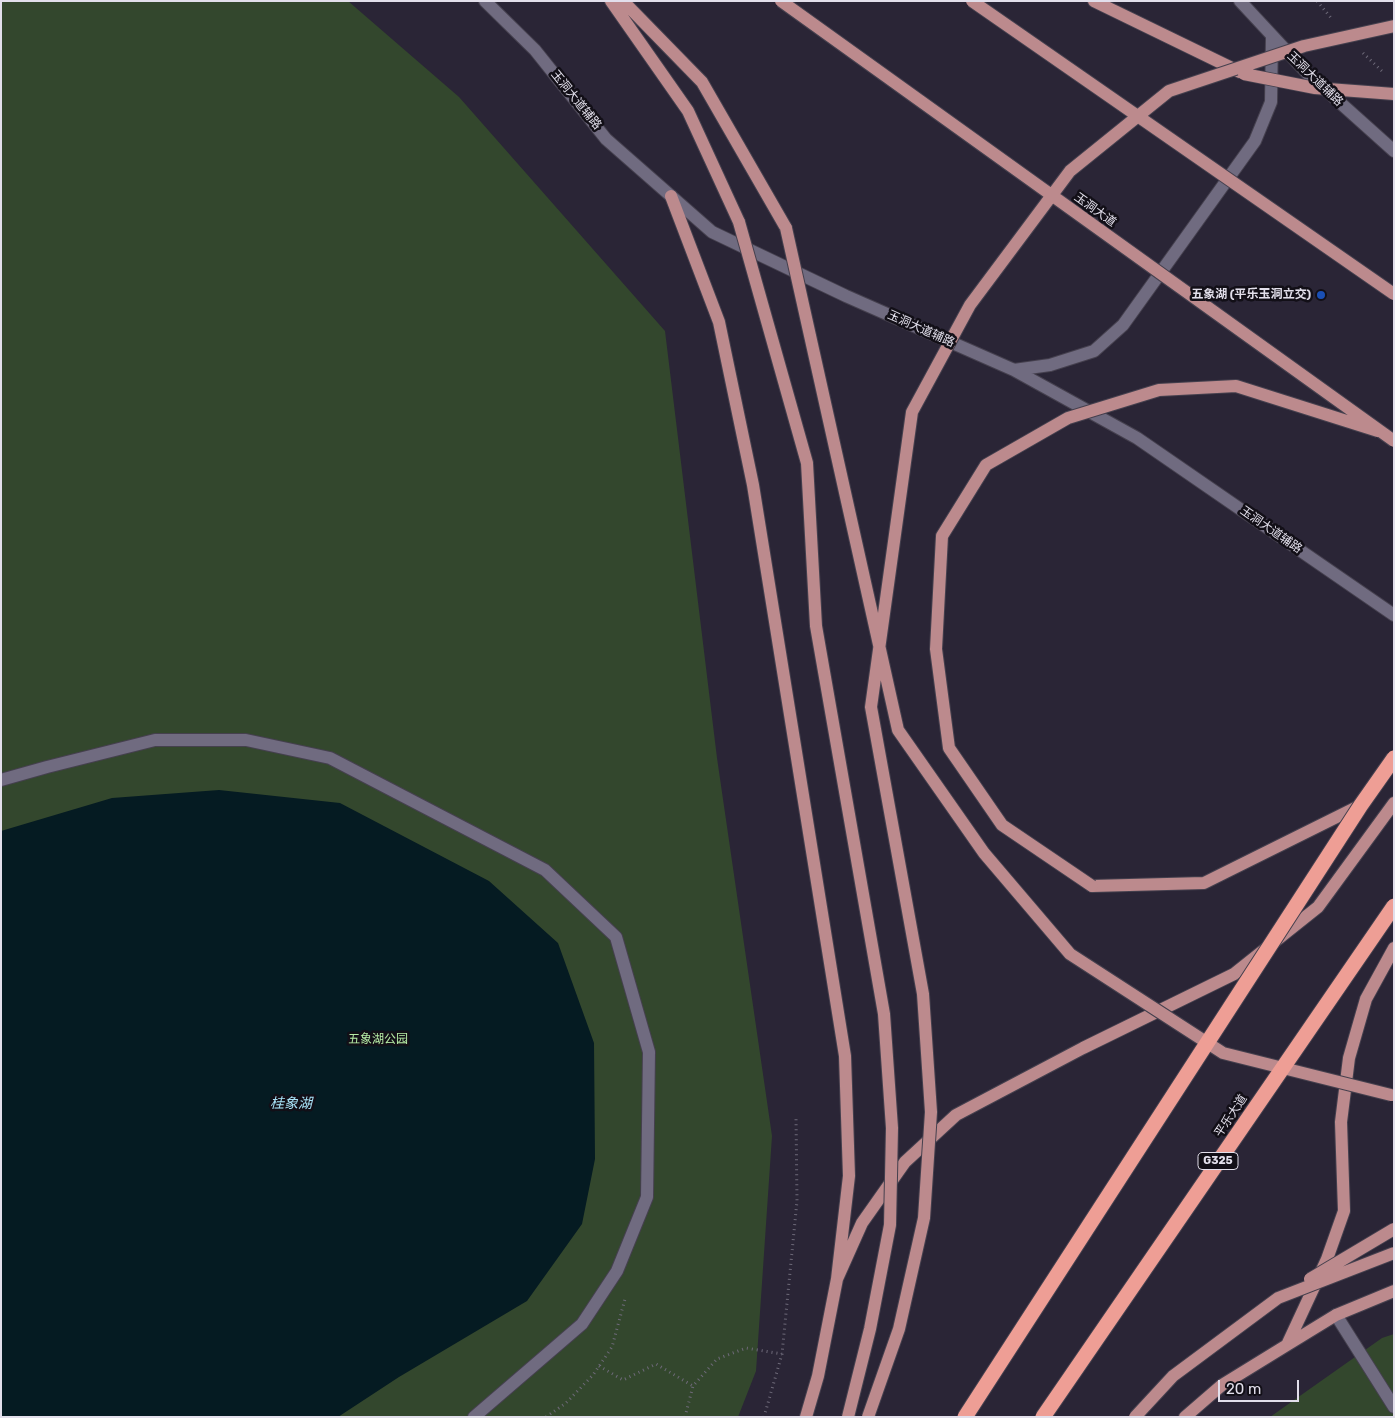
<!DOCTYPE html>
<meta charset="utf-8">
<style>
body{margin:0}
#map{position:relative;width:1395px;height:1418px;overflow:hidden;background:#2a2536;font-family:Rubik,sans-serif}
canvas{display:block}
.frame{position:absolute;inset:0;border:2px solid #e2dfeb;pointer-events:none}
.scale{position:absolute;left:1218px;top:1380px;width:81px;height:22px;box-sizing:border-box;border:2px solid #e2dfeb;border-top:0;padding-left:6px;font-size:15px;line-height:18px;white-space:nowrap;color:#e2dfeb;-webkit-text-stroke:4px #120f17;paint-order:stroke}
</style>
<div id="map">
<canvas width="1395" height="1418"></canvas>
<div class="frame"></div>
<div class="scale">20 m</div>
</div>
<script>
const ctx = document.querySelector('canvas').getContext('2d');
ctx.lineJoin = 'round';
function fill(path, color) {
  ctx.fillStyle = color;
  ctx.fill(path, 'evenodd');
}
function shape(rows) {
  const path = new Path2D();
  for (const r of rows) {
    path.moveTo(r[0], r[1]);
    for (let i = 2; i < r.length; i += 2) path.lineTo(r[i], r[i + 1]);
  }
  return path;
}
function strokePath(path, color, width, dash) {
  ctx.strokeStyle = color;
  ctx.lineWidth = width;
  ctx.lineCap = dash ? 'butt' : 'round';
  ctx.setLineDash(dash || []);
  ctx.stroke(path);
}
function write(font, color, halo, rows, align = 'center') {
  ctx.font = font + ' Rubik,"Noto Sans SC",sans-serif';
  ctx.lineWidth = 5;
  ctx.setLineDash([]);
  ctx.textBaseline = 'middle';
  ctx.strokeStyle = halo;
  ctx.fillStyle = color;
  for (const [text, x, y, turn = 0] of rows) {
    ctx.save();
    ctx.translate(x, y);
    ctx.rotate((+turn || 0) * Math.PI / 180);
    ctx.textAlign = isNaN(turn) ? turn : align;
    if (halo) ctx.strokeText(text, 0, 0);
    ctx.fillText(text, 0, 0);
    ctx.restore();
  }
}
fill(shape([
 [1,1,348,1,459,97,665,331,717,758,772,1136,756,1371,738,1417,1,1417],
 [1394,1334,1394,1417,1270,1417,1382,1338]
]), '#33472d');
fill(shape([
 [219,790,340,803,489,881,558,943,594,1043,595,1159,582,1224,527,1301,399,1377,338,1417,1,1417,1,831,112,798]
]), '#051b22');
const minor = shape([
 [485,1,535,50,606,139,712,232,846,296,1014,370,1137,438,1394,615],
 [1240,1,1307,73,1394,151],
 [1014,370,1050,365,1094,351,1123,325,1255,141,1271,102,1272,36],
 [1,780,47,767,155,740,246,740,330,758,545,870,616,937,649,1052,647,1197,617,1271,582,1324,474,1417],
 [1336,1315,1394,1407]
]);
const major = shape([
 [611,1,688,111,739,222],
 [623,1,702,82,786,228],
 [1094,1,1240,72],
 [671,196,719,322,753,485,845,1056,849,1176,837,1279],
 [1092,886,1204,883,1361,805],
 [1287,1345,1336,1315,1394,1291],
 [806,1417,818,1376,837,1279,862,1223,905,1162,956,1115,1083,1048,1234,974,1318,907,1394,803],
 [1185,1417,1222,1385,1287,1345,1327,1259,1344,1211,1341,1122,1349,1058,1366,999,1394,948]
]);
strokePath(minor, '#45404e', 14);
strokePath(major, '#45404e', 14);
strokePath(shape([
 [1317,1,1332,19],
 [1363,53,1384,73],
 [599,1366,623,1380,656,1364,693,1386],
 [546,1417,566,1403,593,1375,612,1347,625,1299],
 [685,1417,693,1386,717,1359,746,1348,782,1354],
 [764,1417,782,1354,797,1201,796,1117]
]), '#6e6a79', 3, [1, 4]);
strokePath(minor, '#706b80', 12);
strokePath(major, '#bc8a8d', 12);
const majorBridge = shape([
 [781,1,1394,441],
 [972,1,1394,294],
 [1244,74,1315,88,1394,94],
 [739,222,807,463,816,626,884,1014,892,1128,890,1225,870,1329,848,1417],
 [786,228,898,730,984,853,1070,954,1223,1053,1391,1095],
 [1092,886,1002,825,949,748,936,649,942,536,986,465,1068,418,1159,390,1236,386,1378,431],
 [1310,1279,1394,1229],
 [868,1417,899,1329,924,1218,931,1112,923,994,871,707,912,412,970,305,1070,171,1169,91,1304,46,1394,26],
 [1135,1417,1173,1376,1278,1298,1394,1253]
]);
const highwayBridge = shape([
 [965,1417,1361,805,1394,758],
 [1043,1417,1394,906]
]);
strokePath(majorBridge, '#45404e', 14, []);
strokePath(highwayBridge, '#45404e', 17, []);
strokePath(majorBridge, '#bc8a8d', 12);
strokePath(highwayBridge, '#ee9e95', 15);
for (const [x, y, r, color] of [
 [1321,295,5,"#1a4fb4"]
]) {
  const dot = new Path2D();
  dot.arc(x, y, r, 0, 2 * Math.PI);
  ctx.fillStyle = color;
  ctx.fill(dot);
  strokePath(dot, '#120f17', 2);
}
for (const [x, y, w] of [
 [1218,1161,40]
]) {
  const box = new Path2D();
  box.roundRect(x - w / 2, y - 8.5, w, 17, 4);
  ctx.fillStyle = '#120f17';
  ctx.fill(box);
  strokePath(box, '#e2dfeb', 1);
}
write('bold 11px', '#e2dfeb', null, [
 ["G325",1218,1161]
]);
write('12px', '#e2dfeb', '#120f17', [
 ["玉洞大道辅路",1315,79,44],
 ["玉洞大道辅路",576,100,51],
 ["玉洞大道",1095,210,36],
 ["玉洞大道辅路",921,329,24],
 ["玉洞大道辅路",1271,530,35],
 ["平乐大道",1231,1116,-56]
]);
write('bold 12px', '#e2dfeb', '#120f17', [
 ["五象湖 (平乐玉洞立交)",1311,295]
], 'right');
write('12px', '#b6eca6', '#120f17', [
 ["五象湖公园",378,1040]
]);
write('italic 14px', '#a8e2f7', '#120f17', [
 ["桂象湖",291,1104]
]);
</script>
